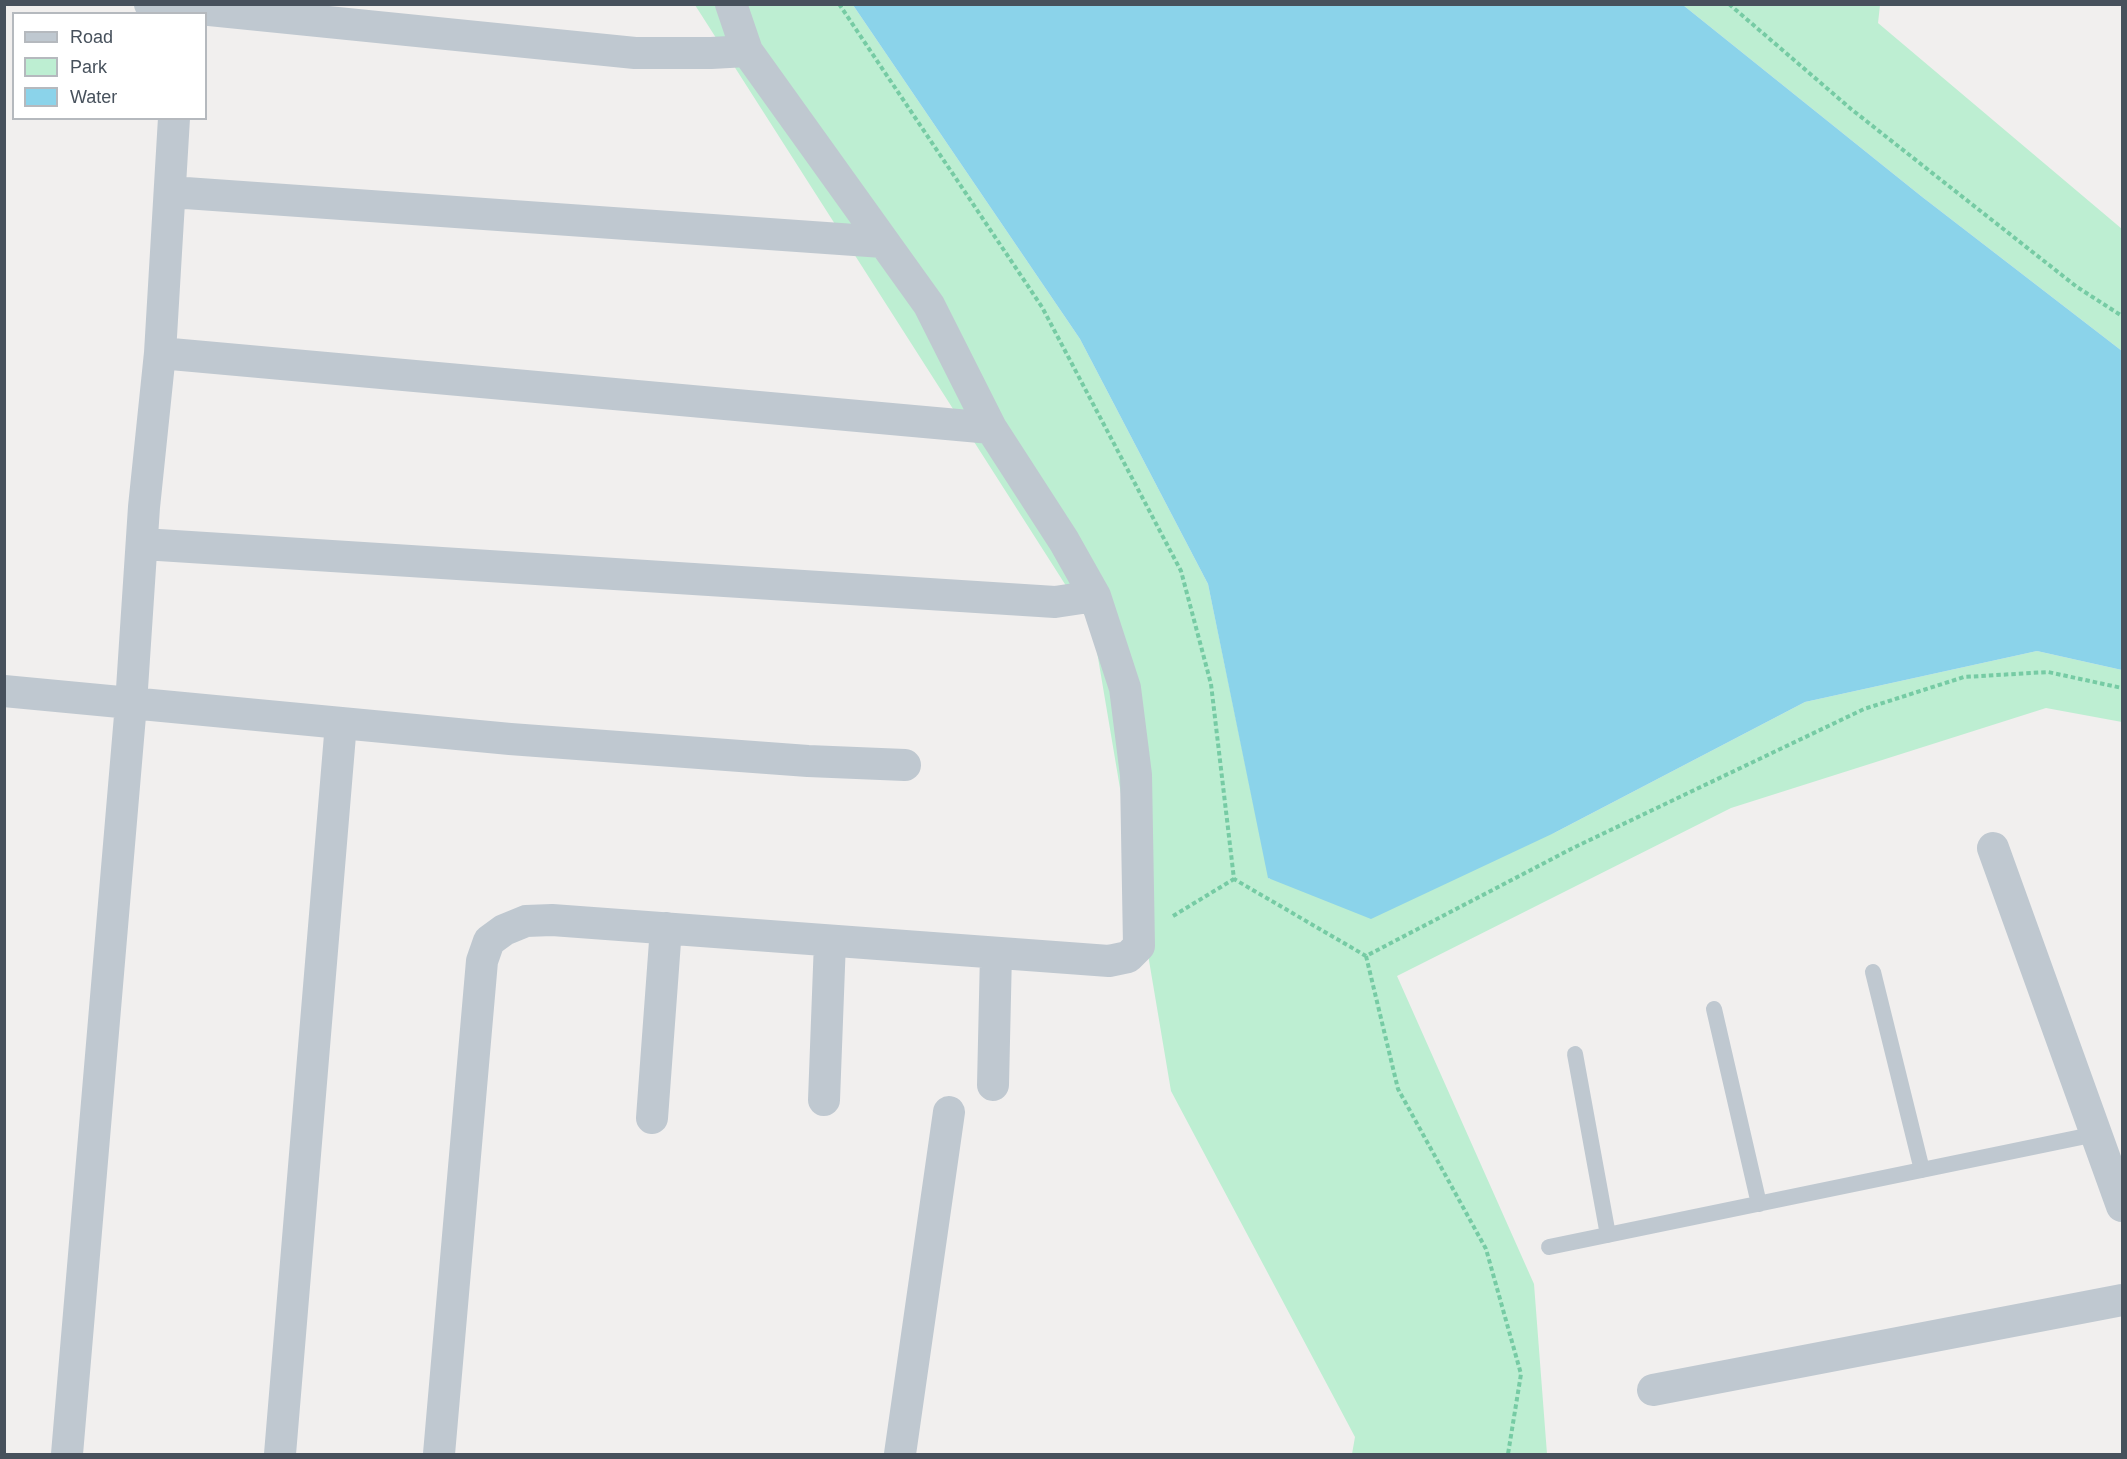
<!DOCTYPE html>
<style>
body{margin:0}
#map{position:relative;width:2127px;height:1459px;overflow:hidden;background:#f1efee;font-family:Arial,sans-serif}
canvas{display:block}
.frame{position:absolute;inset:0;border:6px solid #47515c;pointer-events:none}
.legend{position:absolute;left:12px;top:12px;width:195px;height:108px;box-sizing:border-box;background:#fff;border:2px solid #b5b9be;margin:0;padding:8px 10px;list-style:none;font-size:18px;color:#47515c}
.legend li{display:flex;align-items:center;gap:12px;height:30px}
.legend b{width:30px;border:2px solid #b5b9be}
</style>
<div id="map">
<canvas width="2127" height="1459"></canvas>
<div class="frame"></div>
<ul class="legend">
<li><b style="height:8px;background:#bfc8d0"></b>Road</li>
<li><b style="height:16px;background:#bdeed2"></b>Park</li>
<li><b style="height:16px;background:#8bd3ea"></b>Water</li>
</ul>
</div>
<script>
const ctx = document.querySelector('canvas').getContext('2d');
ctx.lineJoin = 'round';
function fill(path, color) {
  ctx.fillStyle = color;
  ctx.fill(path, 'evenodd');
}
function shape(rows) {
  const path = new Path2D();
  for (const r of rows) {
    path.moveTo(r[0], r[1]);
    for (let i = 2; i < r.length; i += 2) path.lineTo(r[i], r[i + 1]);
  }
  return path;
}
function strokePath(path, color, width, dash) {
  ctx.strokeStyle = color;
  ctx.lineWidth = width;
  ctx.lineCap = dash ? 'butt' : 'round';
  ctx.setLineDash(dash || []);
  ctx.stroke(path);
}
fill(shape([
 [695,5,853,5,1080,339,1208,584,1269,879,1554,833,1805,702,2037,651,2122,670,2122,722,2046,708,1731,808,1397,976,1534,1284,1547,1454,1352,1454,1355,1437,1171,1091,1093,628],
 [1683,5,1880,5,1878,23,2122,229,2122,351,1921,196]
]), '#bdeed2');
fill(shape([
 [853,5,1683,5,1921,196,2122,351,2122,670,2037,651,1805,702,1554,833,1371,919,1268,878,1208,584,1080,339]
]), '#8bd3ea');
strokePath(shape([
 [839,4,1042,307,1181,571,1211,684,1234,879,1366,956,1573,848,1864,709,1964,677,2048,672,2122,688],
 [1729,4,1851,109,2077,287,2122,316],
 [1173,916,1234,879],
 [1366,956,1398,1089,1486,1249,1521,1374,1508,1454]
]), '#76cba4', 4, [4.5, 3]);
strokePath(shape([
 [1873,972,1922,1170],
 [1714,1009,1759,1204],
 [1575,1054,1608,1235],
 [1549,1247,2096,1134]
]), '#bfc8d0', 16);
strokePath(shape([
 [150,4,635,53,711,53,747,51],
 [171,192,883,242],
 [160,353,991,428],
 [143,544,1055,602,1095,596],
 [4,691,510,739,808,761,905,765],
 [1993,848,2122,1206],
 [993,1085,996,953],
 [824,1100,830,941],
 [652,1118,666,928],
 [1653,1390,2122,1300],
 [67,1454,131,704,144,507,160,353,174,118],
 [280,1454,341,723],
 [439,1454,482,961,489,941,504,930,526,921,552,920,1109,961,1128,957,1139,946,1136,775,1125,688,1095,596,1064,541,991,428,929,305,747,51,731,4],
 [900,1454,949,1112]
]), '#bfc8d0', 32);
</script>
